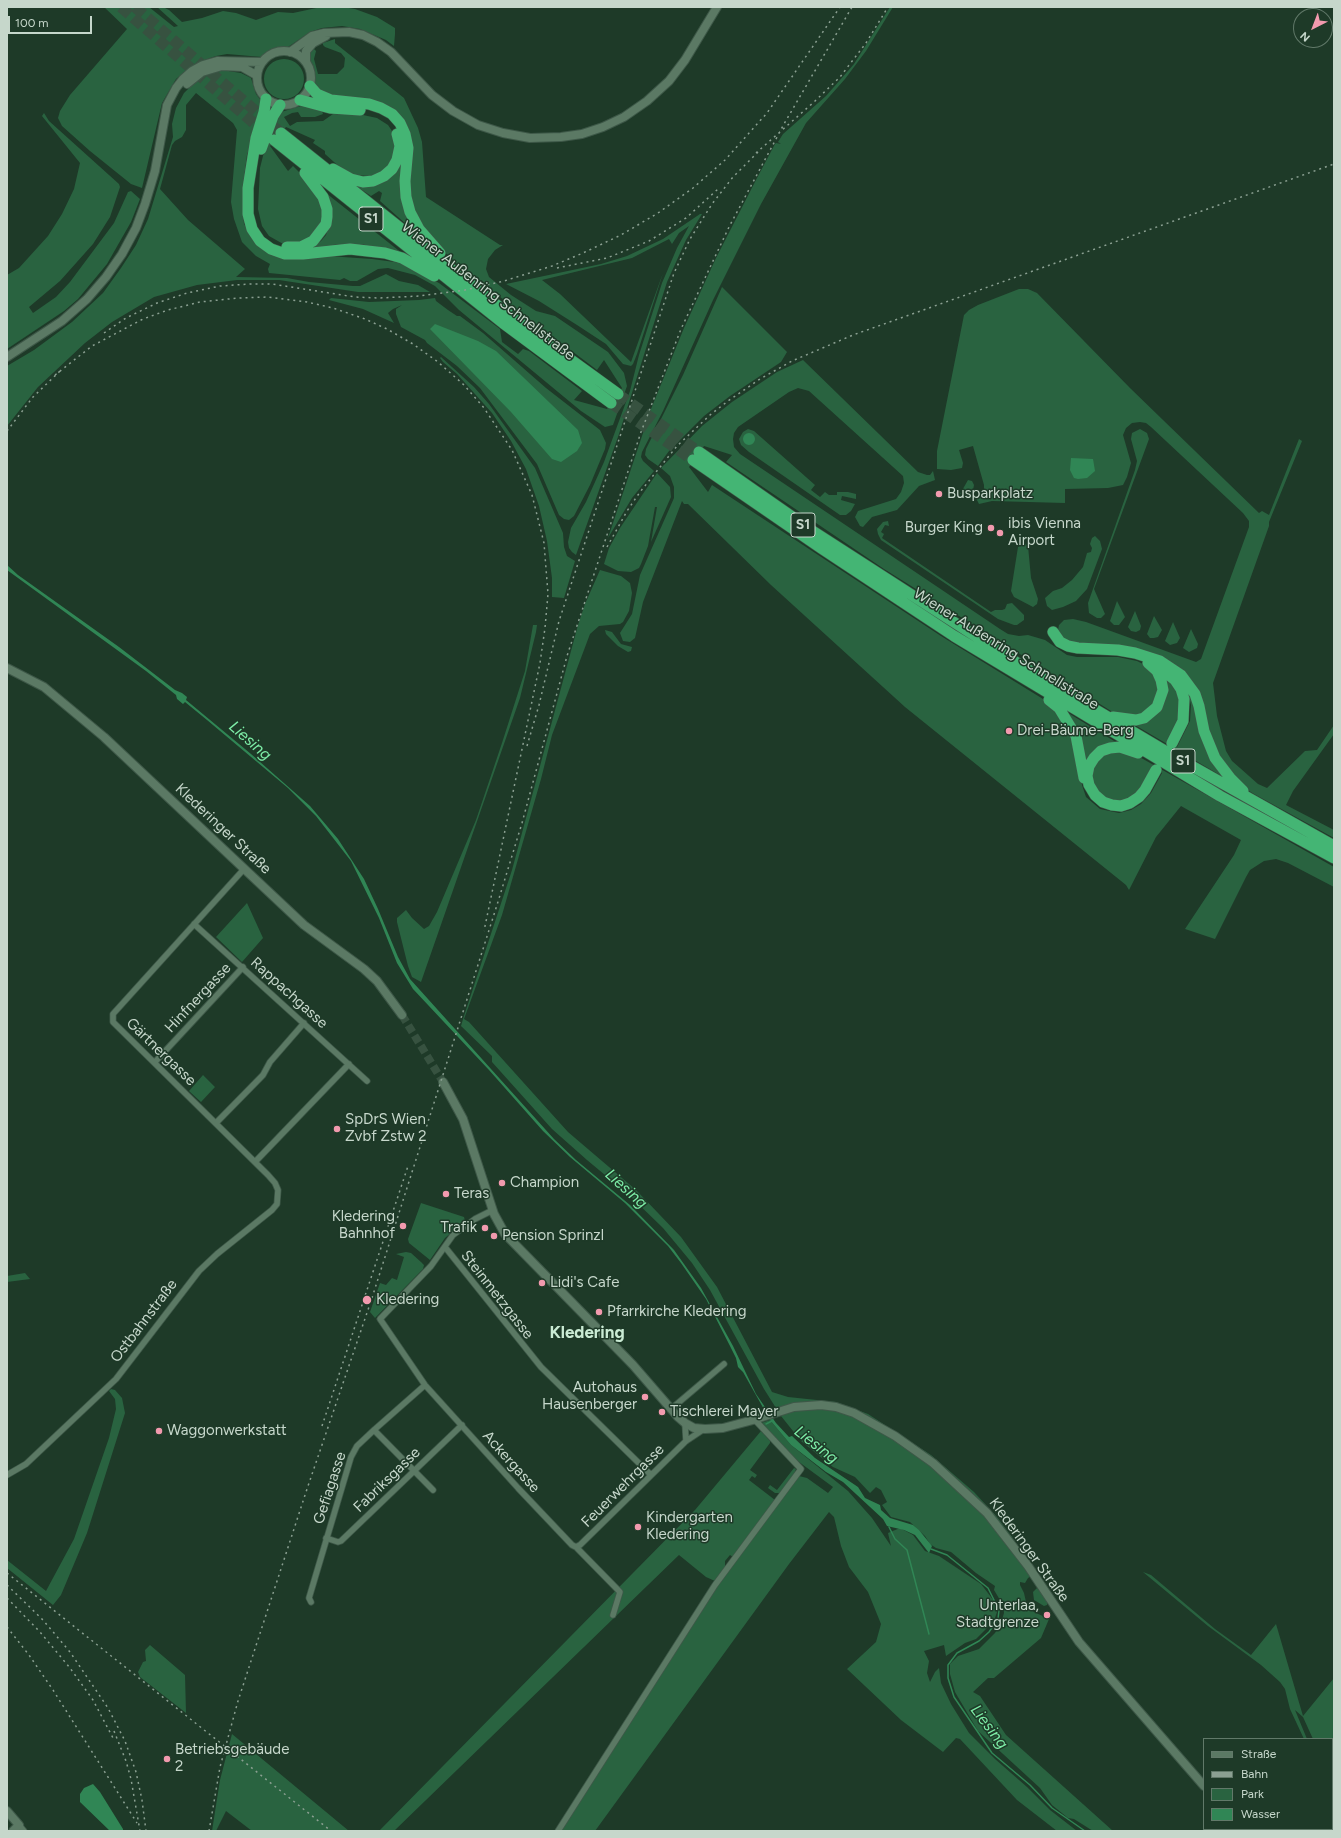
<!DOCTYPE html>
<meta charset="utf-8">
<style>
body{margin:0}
#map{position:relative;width:1341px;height:1838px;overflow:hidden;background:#1e3a28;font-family:Figtree,sans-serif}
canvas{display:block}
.frame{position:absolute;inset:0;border:8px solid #c6d7cb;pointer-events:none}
.legend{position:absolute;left:1203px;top:1738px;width:130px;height:92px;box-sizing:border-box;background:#1e3a28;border:1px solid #617969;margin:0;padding:5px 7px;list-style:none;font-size:12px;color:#c6d7cb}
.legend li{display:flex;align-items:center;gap:8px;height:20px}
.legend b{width:20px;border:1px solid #617969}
.north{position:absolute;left:1293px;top:8px;width:40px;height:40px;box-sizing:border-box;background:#1e3a28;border:1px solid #617969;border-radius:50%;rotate:222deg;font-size:11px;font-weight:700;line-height:16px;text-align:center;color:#c6d7cb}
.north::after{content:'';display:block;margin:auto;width:14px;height:18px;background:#f29aae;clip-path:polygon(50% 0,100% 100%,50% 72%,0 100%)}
.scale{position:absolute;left:8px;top:16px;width:84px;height:18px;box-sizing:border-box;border:2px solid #c6d7cb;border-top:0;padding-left:5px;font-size:12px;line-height:14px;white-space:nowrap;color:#c6d7cb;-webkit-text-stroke:3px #1e3a28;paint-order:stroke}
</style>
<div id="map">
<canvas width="1341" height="1838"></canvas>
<div class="frame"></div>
<ul class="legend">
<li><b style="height:5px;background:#5b7964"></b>Straße</li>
<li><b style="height:5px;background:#8ba092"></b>Bahn</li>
<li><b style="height:11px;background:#296340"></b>Park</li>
<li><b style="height:11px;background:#308655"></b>Wasser</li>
</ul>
<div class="north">N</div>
<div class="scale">100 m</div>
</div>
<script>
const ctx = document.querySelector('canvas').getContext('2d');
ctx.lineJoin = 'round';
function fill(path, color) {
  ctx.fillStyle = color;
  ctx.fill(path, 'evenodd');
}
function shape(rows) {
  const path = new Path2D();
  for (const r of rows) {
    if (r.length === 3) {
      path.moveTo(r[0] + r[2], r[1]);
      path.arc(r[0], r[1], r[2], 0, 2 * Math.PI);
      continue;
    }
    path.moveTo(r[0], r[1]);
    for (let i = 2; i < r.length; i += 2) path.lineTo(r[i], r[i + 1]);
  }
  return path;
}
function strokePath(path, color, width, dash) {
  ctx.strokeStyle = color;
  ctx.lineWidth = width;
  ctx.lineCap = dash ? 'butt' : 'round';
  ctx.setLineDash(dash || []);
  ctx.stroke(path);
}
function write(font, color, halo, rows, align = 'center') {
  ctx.font = font + ' Figtree,sans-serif';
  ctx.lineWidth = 3;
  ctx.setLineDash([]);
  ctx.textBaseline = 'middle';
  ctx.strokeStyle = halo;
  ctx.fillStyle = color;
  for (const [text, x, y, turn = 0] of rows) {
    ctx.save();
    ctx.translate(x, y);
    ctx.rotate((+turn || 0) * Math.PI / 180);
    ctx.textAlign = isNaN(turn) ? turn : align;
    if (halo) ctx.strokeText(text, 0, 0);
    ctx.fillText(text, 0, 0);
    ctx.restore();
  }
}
fill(shape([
 [104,7,149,7,174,27,178,26,157,7,163,7,169,10,182,22,202,18,223,11,236,13,256,20,278,12,293,13,321,7,343,7,355,9,377,17,395,28,395,34,394,46,386,40,360,29,342,26,322,28,310,32,288,47,274,49,262,57,227,54,216,56,196,63,176,79,162,103,142,188,131,184,90,151,62,126,58,118,60,111,70,95,127,29],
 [890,7,893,7,866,51,845,79,806,123,761,204,713,300,663,411,642,452,641,457,643,461,654,471,632,498,608,538,651,409,684,328,716,258,757,178,775,144,776,143,781,144,778,142,783,134,826,96,854,64],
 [335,39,335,43,404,98,418,128,422,142,426,197,500,245,503,245,495,250,488,259,486,269,489,277,511,295,536,311,555,316,608,352,624,373,627,386,613,425,605,427,581,411,459,310,435,286,415,275,388,268,378,269,357,281,350,281,344,278,340,280,269,273,268,269,270,264,256,256,242,242,234,219,231,202,237,130,233,123,196,93,186,105,186,130,182,137,175,141,172,145,160,189,188,220,245,269,236,277,287,278,309,282,353,286,360,286,386,274,399,281,418,285,430,292,358,292,279,280,237,280,197,285,154,297,112,322,85,343,38,387,7,426,7,366,34,350,72,322,103,293,121,268,136,245,148,219,173,137,172,124,176,108,184,93,198,79,207,74,222,70,241,73,251,78,256,94,262,102,262,111,247,155,242,193,244,224,256,244,271,255,284,259,328,256,372,259,402,263,439,283,500,329,502,342,518,354,523,349,529,351,582,391,574,400,607,409,622,388,604,360,597,370,459,266,426,234,410,202,408,171,394,113,324,95,315,85,309,57,312,49,314,49,316,51,314,59,318,74,337,74,344,67,345,58,341,53,325,47,323,45,323,43],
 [284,79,20],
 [301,106,322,111,323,114,315,117,301,117,298,112,292,113,284,117,290,126,297,122,323,121,333,114,363,115,377,118,388,125,392,131,394,136,395,158,386,170,370,176,354,175,343,170,325,154,325,151,313,143,315,140,286,127,270,146,288,171,293,166,309,182,321,199,323,221,309,240,285,245,269,236,262,226,258,209,260,168,266,144,274,123,281,112],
 [44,113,49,121,119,184,120,187,110,217,93,244,60,281,29,307,33,313,56,297,70,282,114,223,128,192,131,191,140,199,131,222,107,264,78,299,64,311,7,349,7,275,19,268,48,236,62,214,74,189,80,163,42,116],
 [402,161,416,233,380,201,382,193,379,191,371,196,353,184,364,186],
 [326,193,403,254,382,248,360,244,341,244,311,248,321,241,326,235,331,220],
 [700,214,702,214,686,240,667,282,619,434,576,555,572,552,569,548,568,542,571,528,586,502,604,462,630,391,639,355,662,283,677,248,689,226,679,233,672,244,669,239,632,258,542,280,560,294,631,362,663,273,637,354,633,364,631,366,623,364,606,344,577,325,539,301,506,284,601,264,627,256,663,239],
 [722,287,787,352,781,362,730,396,704,416,669,451,658,466,648,459,645,455,646,449,683,375],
 [1019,289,1028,289,1037,293,1130,388,1259,513,1262,511,1269,515,1299,439,1302,441,1269,522,1269,526,1213,683,1217,716,1226,751,1232,761,1240,768,1258,784,1267,788,1305,751,1317,750,1334,725,1334,734,1293,791,1286,805,1334,830,1334,838,1254,794,1238,784,1219,761,1200,701,1154,657,1067,643,1058,630,1059,625,1064,620,1073,619,1086,622,1196,662,1201,659,1249,527,1249,521,1243,513,1151,427,1146,423,1140,422,1132,423,1126,428,1123,435,1131,463,1127,477,1123,485,1108,488,1065,489,1065,503,992,501,979,504,976,498,981,495,984,491,984,485,973,446,959,450,963,463,962,468,951,470,937,469,937,451,964,315,969,310,978,305],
 [331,298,369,302,419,300,435,298,436,301,448,310,457,316,460,316,483,333,546,388,600,430,606,443,605,449,590,485,574,516,569,520,564,519,559,515,537,464,480,388,457,366,427,343,425,340,401,327,396,314,396,309,402,305,393,309,388,313,394,323,363,309,329,300],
 [441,357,474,387,489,404,535,468,563,533,564,547,567,556,575,561,564,598,552,597,552,578,547,541,539,506,526,469,511,441,492,413,457,374,443,362,440,358],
 [803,360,918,472,927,475,930,475,933,471,935,480,919,486,897,510,872,517,863,527,860,526,855,517,858,511,896,499,901,492,904,483,903,476,809,391,798,388,789,392,738,427,734,433,733,439,734,447,740,454,1000,629,1008,634,1019,636,1028,635,1045,640,1067,655,1077,657,1118,657,1137,661,1145,665,1156,674,1159,696,1146,715,1119,716,884,569,726,462,732,455,704,446,689,467,708,492,712,485,941,636,1043,699,1064,719,1078,757,1082,785,1086,797,1100,809,1119,813,1131,810,1141,804,1151,793,1162,773,1154,769,1141,789,1128,802,1103,800,1090,777,1099,757,1114,750,1136,755,1334,867,1334,887,1288,863,1276,859,1264,861,1250,870,1246,877,1215,939,1185,929,1234,855,1241,840,1181,806,1156,837,1129,890,1126,885,905,707,771,585,688,504,684,504,682,501,643,602,635,638,630,642,623,641,620,633,632,614,640,575,674,498,674,487,670,476,661,468,702,426,732,402,777,372],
 [748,429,754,431,815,485,811,490,820,497,825,492,829,495,837,495,837,492,848,492,856,494,856,499,842,496,841,500,855,504,851,511,846,515,840,515,749,452,741,445,739,439,743,432],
 [1140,429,1147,433,1149,439,1094,589,1105,614,1101,618,1097,618,1089,613,1088,603,1135,470,1137,461,1131,439,1132,433],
 [657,473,670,487,671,497,651,542,657,507,655,507,648,546,641,564,639,568,631,572,618,571,604,564,609,548,620,528],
 [968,480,972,481,974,485,973,490,960,494],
 [888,521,889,526,885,525,881,532,884,534,882,538,991,612,995,610,1002,610,1005,609,1007,604,1012,603,1024,615,1024,620,1017,625,1014,625,998,619,881,540,878,534,877,529,883,522],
 [1095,536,1100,541,1102,549,1087,589,1076,601,1063,607,1052,610,1047,606,1045,598,1053,591,1062,588,1072,580,1083,567,1087,553,1091,552,1092,548,1090,544,1092,538],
 [1024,543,1028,546,1031,578,1038,599,1037,604,1033,607,1014,597,1011,591,1018,547],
 [600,570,621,576,630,583,632,593,629,611,623,622,620,624,599,626,590,634,552,735,541,779,502,915,464,1019,469,1022,568,1132,636,1190,681,1237,717,1287,772,1392,788,1397,836,1402,868,1414,931,1455,974,1492,997,1517,1012,1537,1036,1573,1028,1578,1025,1583,1020,1582,1020,1585,1024,1593,1026,1602,1034,1612,1049,1619,1041,1638,994,1678,988,1678,973,1692,980,1696,1006,1735,1113,1831,1093,1831,1074,1819,1068,1818,1052,1805,1040,1788,978,1731,955,1692,950,1674,950,1664,958,1656,979,1649,995,1633,1001,1623,1004,1613,1003,1605,994,1590,995,1586,976,1573,951,1552,936,1548,930,1544,925,1536,910,1522,891,1517,882,1505,887,1502,881,1490,876,1487,870,1493,855,1477,833,1467,801,1441,781,1416,764,1389,710,1290,692,1263,663,1228,629,1195,587,1160,552,1129,492,1062,492,1056,461,1026,463,1019,512,870,578,625,585,604],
 [1117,601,1125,617,1119,625,1114,625,1110,621],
 [1135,611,1141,626,1140,630,1136,632,1131,631,1128,627],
 [1154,616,1162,630,1158,637,1154,638,1150,638,1147,634],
 [1173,622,1180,638,1177,643,1170,645,1165,641],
 [533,625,537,625,536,632,520,698,421,982,412,977,408,966,397,922,397,918,406,910,412,918,424,929,429,926,437,912,476,820,502,743,525,671],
 [1191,629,1198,644,1197,648,1189,652,1183,648],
 [605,630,612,632,621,644,632,647,631,651,628,652,618,646,606,634],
 [1160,671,1174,683,1183,709,1171,743,1177,747,1190,721,1191,705,1188,692,1189,690,1225,778,1133,724,1159,711],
 [1065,711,1119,744,1085,767],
 [247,903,263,938,242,962,216,937],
 [203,1075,215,1087,201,1102,189,1091],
 [421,1203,464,1217,465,1221,445,1238,430,1260,409,1243,408,1239],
 [406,1252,411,1253,421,1262,424,1265,423,1269,375,1318,370,1312,380,1283,386,1285,392,1278,397,1280,404,1257,396,1254],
 [25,1273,30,1279,7,1282,7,1276],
 [111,1389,115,1390,122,1398,125,1413,87,1533,61,1595,53,1605,7,1568,7,1560,46,1591,74,1539,109,1438,116,1409,115,1399,109,1391],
 [770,1420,791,1445,848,1491,872,1518,891,1546,888,1533,900,1528,913,1535,925,1551,939,1556,981,1584,994,1601,997,1612,994,1621,976,1639,965,1643,946,1656,944,1645,924,1651,929,1661,927,1673,930,1682,935,1672,939,1668,941,1683,951,1704,969,1733,995,1759,1027,1787,1050,1810,1077,1831,1057,1831,1017,1800,960,1739,956,1738,943,1752,901,1720,847,1669,876,1642,881,1624,868,1592,849,1567,841,1546,834,1517,829,1512,789,1564,595,1831,558,1831,697,1613,799,1476,807,1478,828,1493,833,1487,799,1462,785,1449,761,1423],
 [761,1431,770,1441,770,1443,750,1470,757,1475,755,1478,752,1476,749,1480,775,1500,733,1557,730,1555,725,1561,725,1567,715,1581,706,1577,679,1555,394,1831,379,1831,695,1510],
 [794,1468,796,1469,794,1475,780,1493,775,1493,768,1488,770,1485,777,1490],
 [1143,1572,1151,1575,1215,1629,1251,1655,1276,1624,1303,1716,1334,1678,1334,1783,1332,1786,1332,1739,1313,1739,1303,1717,1295,1710,1307,1739,1304,1739,1290,1709,1285,1689,1280,1682,1261,1665,1208,1626],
 [1037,1588,1048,1601,1047,1605,1044,1606,1034,1600,1033,1592],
 [150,1645,185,1675,186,1713,140,1677,138,1672,143,1662,146,1661,145,1650],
 [232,1734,349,1831,252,1831,226,1811,216,1831,212,1831,220,1780]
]), '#296340');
fill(shape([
 [435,324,478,341,496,351,578,430,582,443,577,451,561,462,552,459,511,412,430,329],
 [749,439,6],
 [1071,458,1093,459,1095,471,1087,478,1078,479,1074,478,1070,470],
 [7,565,18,575,119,647,175,690,182,693,187,697,186,700,251,754,310,806,338,839,364,879,378,909,398,957,410,979,554,1139,576,1160,630,1205,674,1250,701,1288,733,1346,756,1394,776,1423,789,1437,792,1436,815,1458,858,1487,865,1498,880,1505,881,1510,890,1518,913,1525,919,1530,932,1546,929,1553,915,1535,904,1530,887,1526,883,1519,843,1482,826,1472,791,1445,770,1420,743,1372,738,1367,736,1358,730,1346,706,1299,681,1263,668,1246,625,1203,570,1157,543,1131,489,1070,413,989,397,963,379,918,351,861,316,816,288,788,207,720,185,702,183,704,177,699,176,695,146,671,7,570],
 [93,1784,100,1792,123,1829,123,1831,110,1831,80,1802,80,1794,84,1788]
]), '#308655');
strokePath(shape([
 [766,1424,772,1421],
 [889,1527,895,1539,907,1550,929,1634],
 [931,1549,947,1555,988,1588,999,1610,998,1619,989,1632,979,1641,957,1653,948,1665,948,1678,954,1697,992,1753,1030,1785,1052,1808,1085,1831]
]), '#308655', 1.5);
strokePath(shape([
 [402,1015,443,1082]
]), '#375240', 8, [8, 4]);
strokePath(shape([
 [121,7,265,133],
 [135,7,281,133],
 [618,394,699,452],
 [611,403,693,460]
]), '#375240', 11, [11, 5.5]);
const street = shape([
 [194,924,367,1081],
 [155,1062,243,967],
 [216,1123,263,1075,270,1062,304,1023],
 [255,1162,349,1064],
 [493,1210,475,1219,453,1235,431,1266,380,1319,425,1385,518,1488,572,1545,576,1547,620,1592,613,1615],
 [445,1247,541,1367,651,1475],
 [671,1409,724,1364],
 [685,1423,686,1441],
 [374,1430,433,1490],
 [7,1475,26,1464,116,1379,199,1271,217,1254,272,1210,277,1204,278,1190,275,1183,268,1175,113,1022,113,1014,244,869],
 [326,1538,338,1542,341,1541,462,1425],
 [576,1547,580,1545,686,1441,704,1429],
 [311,1602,309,1598,351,1457,357,1446,374,1430,425,1385],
 [19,1825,24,1831],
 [558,1831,715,1585,801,1469,755,1420]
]);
const secondary = shape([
 [284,78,27],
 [290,52,312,36,324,33,349,32,363,35,377,42,391,52,432,95,453,111,478,125,503,133,530,138,561,137,582,134,603,127,624,117,647,101,669,81,685,60,717,7],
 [306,62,306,51,313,43,326,36],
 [187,84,202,72,222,66,242,67,256,75],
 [7,357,62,321,87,299,106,277,122,254,136,228,145,204,155,171,167,105,176,88,183,79,192,71,203,65,217,61,262,62],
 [7,668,44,687,104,737,304,925,364,969,377,981,402,1015],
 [443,1082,463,1119,494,1214,505,1234,633,1365,678,1417,685,1423,694,1428,705,1429,723,1428,753,1420,794,1407,821,1405,836,1407,854,1413,895,1436,933,1463,987,1513,1028,1566,1079,1642,1204,1786],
 [7,1811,19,1825,13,1831],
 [1236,1829,1238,1831]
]);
const highway = shape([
 [310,86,317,94,331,100,369,104,381,108,392,114,400,123,405,134,408,148,405,181,406,197,410,212,419,229,440,253],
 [266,99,264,112,256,138,248,188,248,214,252,229,260,241,271,249,285,254,303,254,350,249,385,253,402,258,434,276],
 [300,100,330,108,360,110],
 [281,133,513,318,618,394],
 [274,140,503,323,611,403],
 [261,149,273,116,280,105],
 [333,169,351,179,363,182,373,181,384,176,392,169,397,160,400,146,397,134],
 [287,247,301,247,313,241,326,224,327,217,327,209,323,197,305,173],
 [699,452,811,530,1025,668,1165,751,1334,846],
 [693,460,821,548,954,636,1220,796,1334,858],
 [1053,632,1060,642,1068,646,1078,648,1118,650,1135,653,1160,661,1181,675,1195,694,1199,706,1204,731,1215,758,1231,779,1243,791],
 [1165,672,1175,680,1181,689,1184,699,1183,721,1172,743],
 [1049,700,1059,708,1076,736,1084,778],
 [1113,717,1136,720,1144,718,1157,707,1163,690,1161,680,1157,671,1148,663],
 [1138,753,1120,747,1110,748,1101,751,1094,758,1089,766,1087,776,1089,785,1095,795,1103,802,1112,805,1121,806,1130,803,1139,797,1145,790,1156,770]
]);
strokePath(street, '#3e5848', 7);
strokePath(secondary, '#3e5848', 10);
strokePath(highway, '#3e5848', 12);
strokePath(street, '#5b7964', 5.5);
strokePath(secondary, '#5b7964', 8);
strokePath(highway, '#44b574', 11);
strokePath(shape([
 [756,153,814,102,840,77,866,43,888,7],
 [557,268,607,258,649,241,686,218,718,189],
 [104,333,126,318,157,303,187,293,220,286,250,284,272,284,355,297,379,298,419,296,465,290,504,281,552,266,583,253,621,235,658,213,693,188,725,160,767,113,840,7],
 [55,375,92,346,143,319,168,310,200,302,238,298,268,297,307,302,333,308,365,319,387,329,413,344,438,362,464,385,484,408,512,450,532,495,544,543,548,594,545,628,540,663,484,931],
 [7,431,33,397,60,371],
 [607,547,627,511,640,492,677,446,710,415,728,401,760,379,792,361,853,335,1334,164],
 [527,746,539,705,559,621,674,273,690,239,712,204,733,177,761,149],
 [322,1426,408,1166],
 [7,1573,331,1831],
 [7,1585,43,1620,70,1652,108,1708,125,1741,136,1772,142,1800,146,1831],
 [7,1598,40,1632,70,1668,93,1700,113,1738],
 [7,1627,29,1655,53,1690,137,1823],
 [114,1731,126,1761,131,1779,140,1831],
 [209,1831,220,1767,238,1701,307,1489,371,1301,497,905,522,823,567,656,641,432,681,329,729,227,784,124,852,7]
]), '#8ba092', 1.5, [2, 4]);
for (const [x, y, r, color] of [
 [939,494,4,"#f29aae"],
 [991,528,4,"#f29aae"],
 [1000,533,4,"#f29aae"],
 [1009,731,4,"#f29aae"],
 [337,1129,4,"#f29aae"],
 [502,1183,4,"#f29aae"],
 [446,1194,4,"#f29aae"],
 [403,1226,4,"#f29aae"],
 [485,1228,4,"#f29aae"],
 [494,1236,4,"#f29aae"],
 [542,1283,4,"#f29aae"],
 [367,1300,5,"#f29aae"],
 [599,1312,4,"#f29aae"],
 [645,1397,4,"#f29aae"],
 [662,1412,4,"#f29aae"],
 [159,1431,4,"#f29aae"],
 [638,1527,4,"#f29aae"],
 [1047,1615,4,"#f29aae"],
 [167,1759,4,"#f29aae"]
]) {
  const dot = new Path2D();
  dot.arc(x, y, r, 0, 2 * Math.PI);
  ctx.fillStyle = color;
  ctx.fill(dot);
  strokePath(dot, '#1e3a28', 1.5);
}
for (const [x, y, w] of [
 [371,219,24],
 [803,525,24],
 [1183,761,24]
]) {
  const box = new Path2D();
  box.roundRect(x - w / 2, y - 12, w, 24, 3);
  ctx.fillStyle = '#1e3a28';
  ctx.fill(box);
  strokePath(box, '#c6d7cb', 1);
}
write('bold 14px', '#c6d7cb', null, [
 ["S1",371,219],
 ["S1",803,525],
 ["S1",1183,761]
]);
write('15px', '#c6d7cb', '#1e3a28', [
 ["Wiener Außenring Schnellstraße",488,291,38],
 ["Wiener Außenring Schnellstraße",1006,649,32],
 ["Klederinger Straße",223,829,43],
 ["Rappachgasse",289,993,42],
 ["Hinfnergasse",198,998,-47],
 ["Gärtnergasse",161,1052,44],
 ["Steinmetzgasse",497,1295,52],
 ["Ostbahnstraße",144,1321,-53],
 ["Ackergasse",511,1462,48],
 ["Fabriksgasse",387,1480,-44],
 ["Feuerwehrgasse",623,1486,-45],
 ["Gefiagasse",330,1488,-72],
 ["Klederinger Straße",1029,1550,54]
]);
write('15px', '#c6d7cb', '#1e3a28', [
 ["Busparkplatz",947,494],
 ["ibis Vienna",1008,524],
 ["Airport",1008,541],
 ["Burger King",983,528,"right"],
 ["Drei-Bäume-Berg",1017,731],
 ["SpDrS Wien",345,1120],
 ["Zvbf Zstw 2",345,1137],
 ["Champion",510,1183],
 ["Teras",454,1194],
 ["Kledering",395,1217,"right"],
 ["Bahnhof",395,1234,"right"],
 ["Trafik",477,1228,"right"],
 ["Pension Sprinzl",502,1236],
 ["Lidi's Cafe",550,1283],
 ["Kledering",376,1300],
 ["Pfarrkirche Kledering",607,1312],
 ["Autohaus",637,1388,"right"],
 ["Hausenberger",637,1405,"right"],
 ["Tischlerei Mayer",670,1412],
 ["Waggonwerkstatt",167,1431],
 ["Kindergarten",646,1518],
 ["Kledering",646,1535],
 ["Unterlaa,",1039,1606,"right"],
 ["Stadtgrenze",1039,1623,"right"],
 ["Betriebsgebäude",175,1750],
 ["2",175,1767]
], 'left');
write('italic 16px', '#7deda7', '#1e3a28', [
 ["Liesing",250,741,41],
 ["Liesing",626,1189,42],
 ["Liesing",816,1445,38],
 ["Liesing",989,1727,53]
]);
write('bold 17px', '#caebd4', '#1e3a28', [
 ["Kledering",587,1333]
]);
</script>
